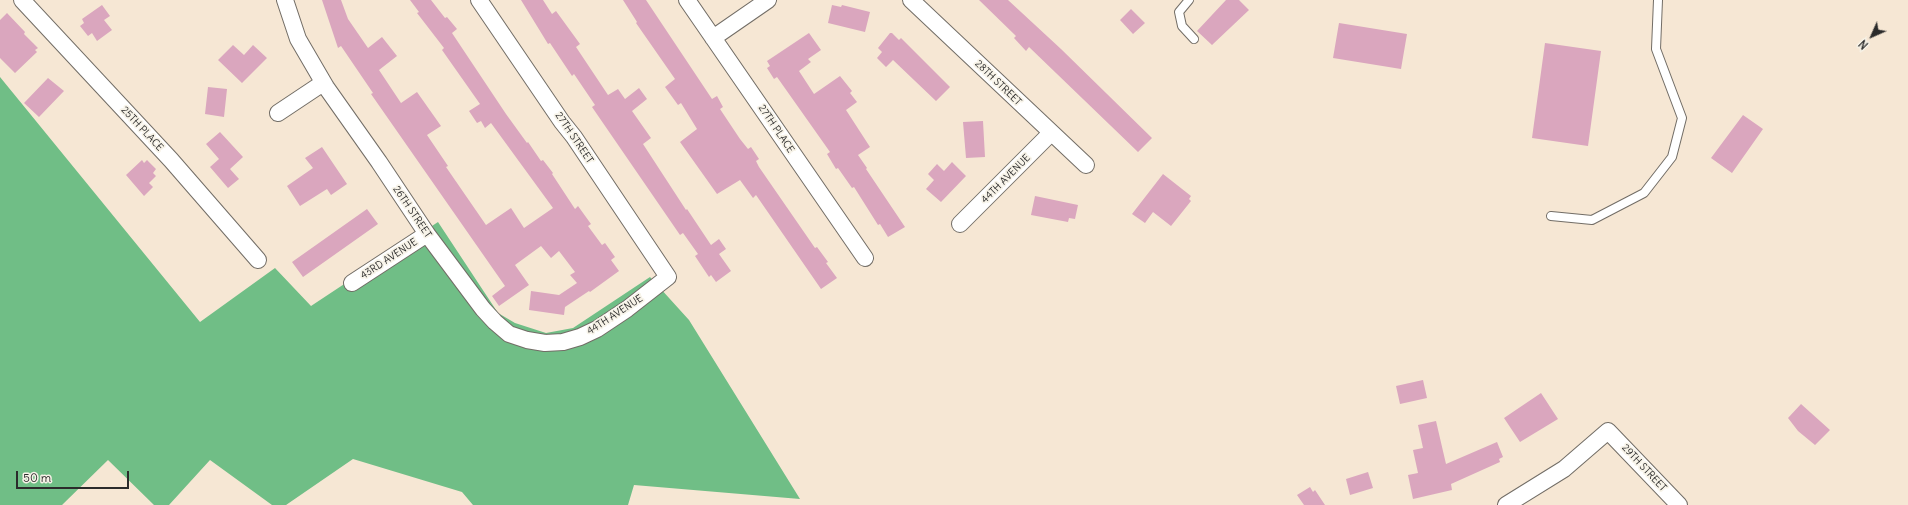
<!DOCTYPE html>
<style>
body{margin:0}
#map{position:relative;width:1908px;height:505px;overflow:hidden;background:#f6e7d4;font-family:Delius,sans-serif}
canvas{display:block}
.north{position:absolute;left:1852px;top:16px;width:40px;height:40px;-webkit-text-stroke:3px #f7f3e8;paint-order:stroke;rotate:225deg;font-size:11px;font-weight:700;line-height:16px;text-align:center;color:#2b2b2b}
.north::after{content:'';display:block;margin:auto;width:14px;height:18px;background:#2b2b2b;clip-path:polygon(50% 0,100% 100%,50% 72%,0 100%)}
.scale{position:absolute;left:16px;top:471px;width:113px;height:18px;box-sizing:border-box;border:2px solid #2b2b2b;border-top:0;padding-left:5px;font-size:12px;line-height:14px;white-space:nowrap;color:#2b2b2b;-webkit-text-stroke:3px #f7f3e8;paint-order:stroke}
</style>
<div id="map">
<canvas width="1908" height="505"></canvas>
<div class="north">N</div>
<div class="scale">50 m</div>
</div>
<script>
const ctx = document.querySelector('canvas').getContext('2d');
ctx.lineJoin = 'round';
function fill(path, color) {
  ctx.fillStyle = color;
  ctx.fill(path, 'evenodd');
}
function shape(rows) {
  const path = new Path2D();
  for (const r of rows) {
    path.moveTo(r[0], r[1]);
    for (let i = 2; i < r.length; i += 2) path.lineTo(r[i], r[i + 1]);
  }
  return path;
}
function strokePath(path, color, width, dash) {
  ctx.strokeStyle = color;
  ctx.lineWidth = width;
  ctx.lineCap = dash ? 'butt' : 'round';
  ctx.setLineDash(dash || []);
  ctx.stroke(path);
}
function write(font, color, halo, rows, align = 'center') {
  ctx.font = font + ' Delius,sans-serif';
  ctx.lineWidth = 3.5;
  ctx.setLineDash([]);
  ctx.textBaseline = 'middle';
  ctx.strokeStyle = halo;
  ctx.fillStyle = color;
  for (const [text, x, y, turn = 0] of rows) {
    ctx.save();
    ctx.translate(x, y);
    ctx.rotate((+turn || 0) * Math.PI / 180);
    ctx.textAlign = isNaN(turn) ? turn : align;
    if (halo) ctx.strokeText(text, 0, 0);
    ctx.fillText(text, 0, 0);
    ctx.restore();
  }
}
fill(shape([
 [0,77,200,322,275,268,311,306,438,222,498,313,515,323,546,333,573,328,650,277,689,320,800,499,634,485,628,505,473,505,462,492,353,459,286,505,272,505,210,460,169,505,154,505,108,460,62,505,0,505]
]), '#70be86');
fill(shape([
 [322,0,341,0,348,19,368,48,382,37,397,56,379,70,401,103,417,92,441,126,427,135,448,166,446,167,486,225,511,208,524,228,553,208,491,123,485,128,481,121,477,123,469,111,480,104,442,50,444,48,417,13,419,12,410,0,431,0,445,18,447,17,457,29,452,33,506,114,527,143,528,142,541,161,543,160,553,173,552,174,575,209,578,206,591,224,588,226,602,245,605,243,615,257,611,260,619,271,590,292,589,291,565,307,564,315,529,310,531,291,559,295,577,283,570,275,575,272,559,251,551,258,541,246,515,265,529,285,499,306,492,296,505,286,371,94,373,93,341,46,338,48],
 [521,0,543,0,552,14,556,11,580,44,576,47,608,95,618,89,625,99,639,88,647,99,632,111,651,138,643,144,686,210,687,209,711,245,719,239,726,249,719,254,731,271,716,282,711,275,709,277,695,256,698,254,683,233,680,235,592,107,595,105,574,74,572,76,550,43,548,44],
 [623,0,646,0,712,99,717,96,723,107,720,109,740,139,748,149,751,147,759,159,756,161,759,167,815,248,817,247,828,262,826,263,837,278,821,289,756,195,753,198,740,180,717,194,680,142,697,129,681,103,678,105,665,87,675,79,636,23,637,22],
 [979,0,1008,0,1061,49,1152,138,1138,152,1029,47,1026,51,1014,38,1016,36],
 [1226,0,1239,0,1249,10,1212,45,1197,31],
 [102,5,110,16,104,20,112,30,97,41,92,33,88,36,80,26,84,23,82,19],
 [832,5,841,7,842,5,870,12,865,32,828,23],
 [1131,9,1145,23,1133,34,1120,20],
 [7,13,25,32,24,34,38,48,35,50,37,52,15,73,0,58,0,20],
 [1339,23,1407,34,1401,69,1333,58],
 [809,33,821,50,808,59,811,62,799,71,814,94,840,76,852,91,850,93,857,102,846,110,870,147,858,155,867,168,866,169,905,227,888,237,880,224,878,225,854,187,852,188,838,168,836,169,827,154,830,152,777,77,774,79,767,68,770,66,767,61],
 [890,33,892,33,899,40,901,38,950,87,936,101,893,60,886,67,877,58,882,52,878,48],
 [1545,43,1601,51,1588,146,1532,138],
 [233,45,244,55,253,45,267,58,242,83,218,60],
 [48,78,64,91,39,117,24,103],
 [208,87,227,89,224,117,205,114],
 [1743,115,1763,129,1732,173,1711,158],
 [983,121,985,157,966,158,963,122],
 [220,132,243,157,230,169,239,179,228,188,210,167,219,159,206,144],
 [322,147,347,184,331,195,327,189,300,206,287,186,313,168,305,158],
 [142,160,144,163,147,160,156,169,153,173,156,176,149,183,153,187,144,196,126,175],
 [952,162,966,176,941,202,926,189,934,180,928,174,937,164,944,171],
 [1163,174,1191,196,1189,199,1191,201,1171,226,1153,212,1145,223,1132,214],
 [1035,196,1078,205,1075,219,1069,218,1068,222,1031,215],
 [367,209,378,224,303,277,292,262],
 [1423,380,1427,398,1400,404,1396,386],
 [1541,393,1558,419,1520,442,1504,418],
 [1801,404,1830,430,1815,445,1798,431,1788,418],
 [1436,421,1446,464,1497,442,1503,457,1499,459,1500,462,1451,484,1452,490,1413,499,1408,475,1418,473,1413,450,1423,448,1418,425],
 [1368,472,1373,488,1350,495,1346,479],
 [1310,487,1313,492,1315,490,1325,505,1304,505,1297,495]
]), '#daa6be');
const lane = shape([
 [1189,0,1179,12,1182,26,1194,39],
 [1551,216,1592,220,1644,193,1672,157,1682,118,1656,49,1658,0]
]);
const street = shape([
 [22,0,171,160,258,260],
 [285,0,298,39,326,87,379,162,427,234,483,309,495,322,509,334,527,340,545,343,563,342,580,337,597,329,627,309,668,277,574,137,562,122,479,0],
 [687,0,865,258],
 [911,0,1086,165],
 [713,38,768,0],
 [278,113,323,83],
 [960,224,1051,133],
 [352,283,427,234],
 [1506,505,1564,469,1608,431,1679,505]
]);
strokePath(lane, '#726d66', 10);
strokePath(street, '#726d66', 18);
strokePath(lane, '#fff', 8);
strokePath(street, '#fff', 16);
write('10px', '#2b2b2b', '#f7f3e8', [
 ["28TH STREET",998,83,44],
 ["25TH PLACE",142,129,47],
 ["27TH PLACE",776,129,56],
 ["27TH STREET",574,138,56],
 ["44TH AVENUE",1006,179,-45],
 ["26TH STREET",412,212,56],
 ["43RD AVENUE",389,259,-33],
 ["44TH AVENUE",615,315,-33],
 ["29TH STREET",1644,468,47]
]);
</script>
